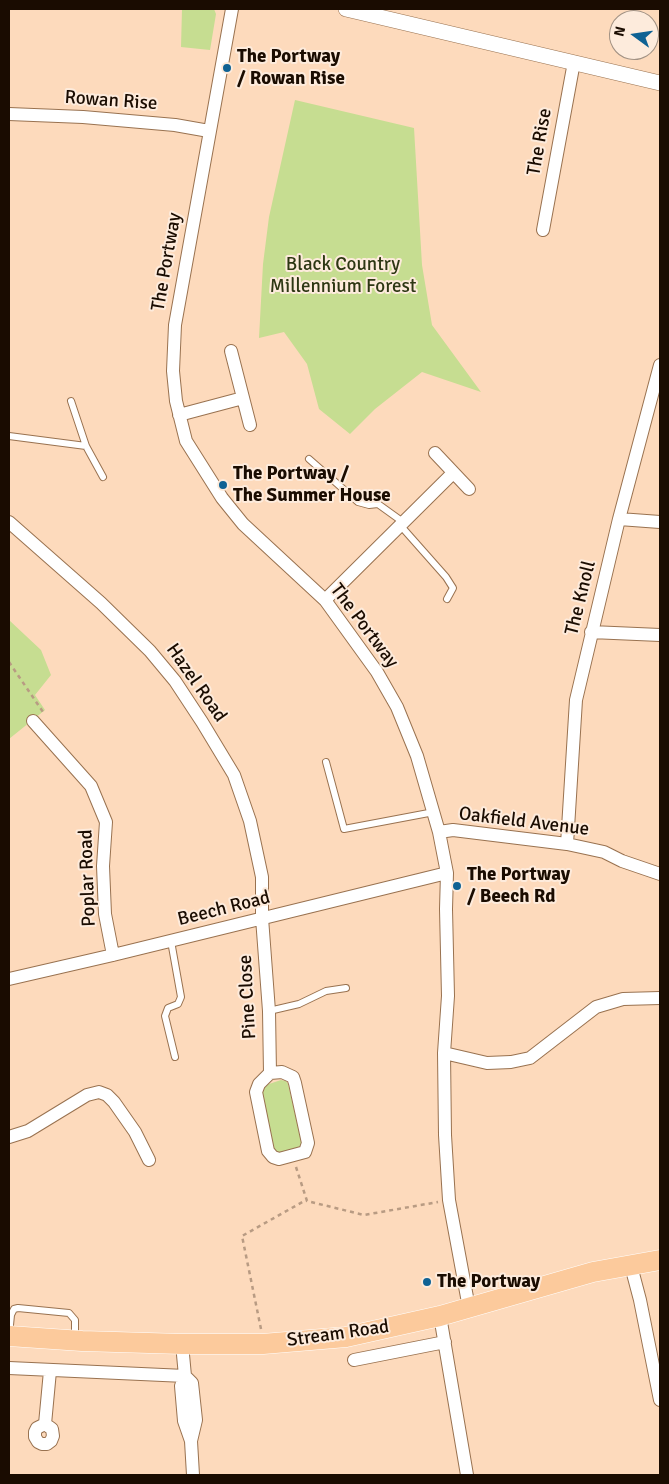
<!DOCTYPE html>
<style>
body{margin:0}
#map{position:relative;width:669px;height:1484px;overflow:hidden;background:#fddabc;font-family:Signika,sans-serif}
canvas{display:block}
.frame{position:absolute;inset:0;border:10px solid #1a0c01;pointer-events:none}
.north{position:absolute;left:609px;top:10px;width:50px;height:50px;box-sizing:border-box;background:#fdebdc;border:1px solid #a29284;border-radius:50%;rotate:284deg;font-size:14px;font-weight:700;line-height:20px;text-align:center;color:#1a0c01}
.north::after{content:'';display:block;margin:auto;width:18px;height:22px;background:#0f6294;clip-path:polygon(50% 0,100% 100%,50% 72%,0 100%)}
</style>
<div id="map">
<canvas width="669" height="1484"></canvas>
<div class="frame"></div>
<div class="north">N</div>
</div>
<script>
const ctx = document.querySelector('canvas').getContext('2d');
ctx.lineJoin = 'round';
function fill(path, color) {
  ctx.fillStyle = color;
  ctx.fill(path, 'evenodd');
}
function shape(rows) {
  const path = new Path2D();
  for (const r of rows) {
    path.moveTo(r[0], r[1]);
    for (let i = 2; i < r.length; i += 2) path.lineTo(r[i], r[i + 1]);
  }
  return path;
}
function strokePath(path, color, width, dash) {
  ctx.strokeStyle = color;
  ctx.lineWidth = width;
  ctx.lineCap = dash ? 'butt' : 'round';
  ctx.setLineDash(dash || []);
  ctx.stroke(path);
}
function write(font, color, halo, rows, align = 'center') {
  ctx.font = font + ' Signika,sans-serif';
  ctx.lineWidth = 4;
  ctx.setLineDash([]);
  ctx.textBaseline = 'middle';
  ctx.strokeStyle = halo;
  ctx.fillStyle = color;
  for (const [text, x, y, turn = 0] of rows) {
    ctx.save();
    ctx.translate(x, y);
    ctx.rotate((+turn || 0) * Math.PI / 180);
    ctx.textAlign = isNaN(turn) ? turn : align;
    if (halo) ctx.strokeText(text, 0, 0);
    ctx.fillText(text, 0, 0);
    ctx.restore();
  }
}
fill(shape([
 [182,9,214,9,216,14,210,50,181,47],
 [295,100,414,128,422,265,432,325,481,392,422,372,375,409,350,434,319,409,307,364,284,332,259,338,263,264,269,217],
 [9,620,41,650,51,675,35,695,45,710,9,739],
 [281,1080,286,1081,288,1084,302,1144,301,1147,276,1153,273,1149,260,1091,263,1086]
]), '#c6dd91');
const service = shape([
 [71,401,86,446,103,477],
 [9,436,86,446],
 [309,459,358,502,369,505,378,504,403,522],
 [400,525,446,577,453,588,447,599],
 [326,762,344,829,434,812],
 [171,941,181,997,178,1004,168,1008,165,1016,175,1057],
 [269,1011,299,1004,326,991,346,988],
 [9,1335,11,1315,14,1309,18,1308,69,1313,75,1320,75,1339]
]);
const minor = shape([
 [232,9,175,325,173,371,176,401,186,441,222,498,243,524,325,600,377,672,397,707,417,756,439,832,447,873,446,909,448,996,444,1053,445,1135,449,1200,469,1308],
 [9,114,83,117,175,125,209,131],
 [543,230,574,62],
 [231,351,250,425],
 [179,415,243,398],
 [435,453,469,489],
 [619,519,660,522],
 [9,522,101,603,150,651,175,681,202,722,234,775,250,821,262,877,262,918,269,1011,270,1073,259,1084,256,1092,268,1151,273,1157,279,1159,305,1152,308,1143,295,1083,293,1077,282,1072,270,1073],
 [325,600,453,473],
 [591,632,660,635],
 [33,721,91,786,106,822,103,866,105,914,113,955],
 [439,832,453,830,567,844,604,852,622,861,660,874],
 [567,844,576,700,619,519,660,365],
 [9,979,113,955,447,873],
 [444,1053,487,1063,511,1062,530,1058,596,1007,623,999,660,998],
 [9,1137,28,1131,87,1095,99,1092,107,1095,114,1102,135,1132,149,1160],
 [631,1266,640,1300,660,1400],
 [440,1316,467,1475],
 [182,1344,185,1376,181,1386,184,1421,191,1441,193,1475],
 [354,1360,445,1342],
 [9,1368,185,1376],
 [185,1376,192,1383,196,1420,191,1441],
 [45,1424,52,1429,53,1436,51,1441,47,1444,42,1444,38,1442,35,1437,35,1432,37,1428,45,1424,50,1371]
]);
const tertiary = shape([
 [346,9,660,83]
]);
const trunk = shape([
 [9,1336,82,1341,182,1344,263,1344,346,1337,440,1316,593,1272,660,1260]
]);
strokePath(service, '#997250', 8);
strokePath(minor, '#997250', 14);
strokePath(tertiary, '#997250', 16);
strokePath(trunk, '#fff', 21);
strokePath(shape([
 [9,662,43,712],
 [296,1167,307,1201,364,1215,438,1202],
 [261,1329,242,1236,306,1200]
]), '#b89b83', 2.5, [4, 4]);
strokePath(service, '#fff', 6);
strokePath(minor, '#fff', 12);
strokePath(tertiary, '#fff', 15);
strokePath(trunk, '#fcca9c', 20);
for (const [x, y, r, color] of [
 [227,68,5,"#0f6294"],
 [223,485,5,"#0f6294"],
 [457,886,5,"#0f6294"],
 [427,1282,5,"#0f6294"]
]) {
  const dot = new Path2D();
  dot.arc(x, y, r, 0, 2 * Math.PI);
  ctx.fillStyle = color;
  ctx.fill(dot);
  strokePath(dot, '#fdebdc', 2);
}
write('bold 19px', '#1a0c01', '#fdebdc', [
 ["The Portway",237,57],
 ["/ Rowan Rise",237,79],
 ["The Portway /",233,474],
 ["The Summer House",233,496],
 ["The Portway",467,875],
 ["/ Beech Rd",467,897],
 ["The Portway",437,1282]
], 'left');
write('19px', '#1a0c01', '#fdebdc', [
 ["Rowan Rise",111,101,4],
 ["The Rise",540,142,-80],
 ["The Portway",167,262,-80],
 ["The Knoll",581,598,-76],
 ["The Portway",364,626,53],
 ["Hazel Road",196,683,55],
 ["Oakfield Avenue",524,822,7],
 ["Poplar Road",88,878,-92],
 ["Beech Road",224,909,-14],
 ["Pine Close",248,997,-93],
 ["Stream Road",338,1334,-8]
]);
write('19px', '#2d3713', '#fdebdc', [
 ["Black Country",343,265],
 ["Millennium Forest",343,287]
]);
</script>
